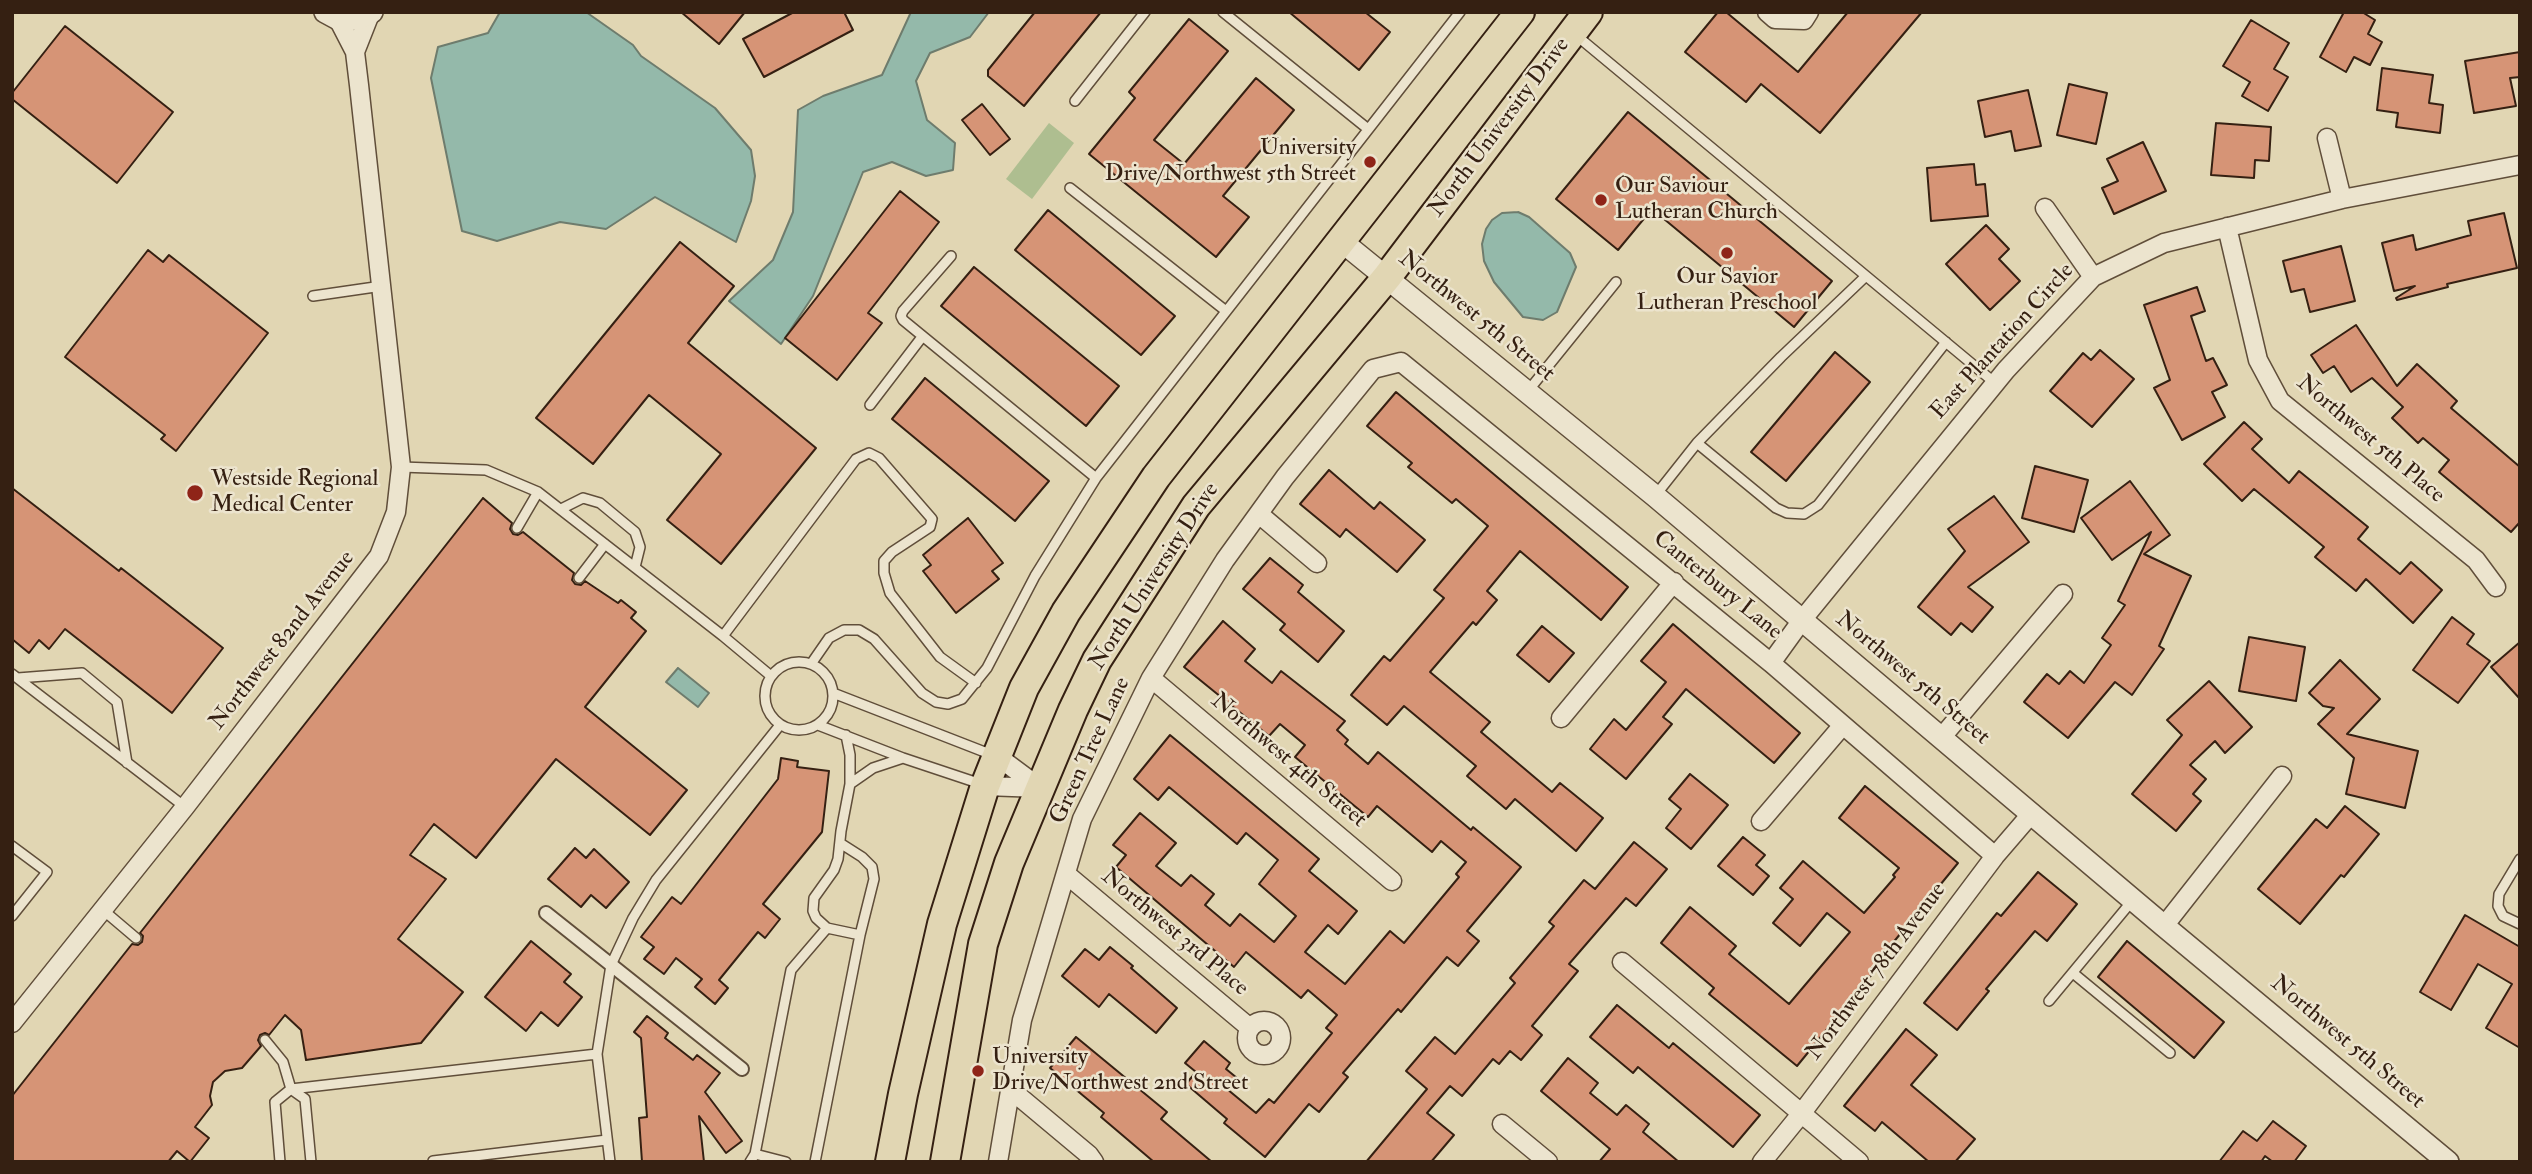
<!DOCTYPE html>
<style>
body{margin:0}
#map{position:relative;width:2532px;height:1174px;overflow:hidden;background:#e1d6b3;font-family:"IM FELL Double Pica",serif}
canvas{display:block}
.frame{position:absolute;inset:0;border:14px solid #352012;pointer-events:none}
</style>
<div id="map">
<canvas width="2532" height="1174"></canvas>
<div class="frame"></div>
</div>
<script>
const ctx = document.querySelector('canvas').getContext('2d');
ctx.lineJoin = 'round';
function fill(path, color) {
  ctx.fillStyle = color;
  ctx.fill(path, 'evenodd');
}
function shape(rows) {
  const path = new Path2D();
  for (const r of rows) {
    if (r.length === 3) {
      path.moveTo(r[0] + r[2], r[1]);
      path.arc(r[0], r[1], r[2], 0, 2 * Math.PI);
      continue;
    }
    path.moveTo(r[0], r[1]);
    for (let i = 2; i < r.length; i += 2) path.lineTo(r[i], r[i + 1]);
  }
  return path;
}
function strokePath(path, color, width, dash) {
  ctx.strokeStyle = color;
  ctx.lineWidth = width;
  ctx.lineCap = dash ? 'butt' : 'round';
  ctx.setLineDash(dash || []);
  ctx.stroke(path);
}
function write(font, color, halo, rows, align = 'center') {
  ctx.font = font + ' "IM FELL Double Pica",serif';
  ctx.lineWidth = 5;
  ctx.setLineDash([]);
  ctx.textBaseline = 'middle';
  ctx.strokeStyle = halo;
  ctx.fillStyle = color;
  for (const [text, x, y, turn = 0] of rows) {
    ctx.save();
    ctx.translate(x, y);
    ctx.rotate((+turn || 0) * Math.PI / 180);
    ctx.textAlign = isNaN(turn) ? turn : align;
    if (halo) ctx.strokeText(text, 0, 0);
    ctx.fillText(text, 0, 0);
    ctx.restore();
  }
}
fill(shape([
 [1049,123,1074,143,1032,199,1006,179]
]), '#aebe90');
const water = shape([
 [500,12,586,12,633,45,641,56,715,108,751,150,755,176,751,201,736,242,655,197,606,229,560,222,497,241,462,231,431,78,438,47,488,33,500,12],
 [911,12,989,12,970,37,930,53,916,81,927,120,955,143,953,170,926,176,892,162,863,172,813,296,781,344,729,301,773,260,793,212,798,110,823,96,882,75,911,12],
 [1518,212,1529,217,1570,253,1576,267,1557,312,1543,320,1523,317,1494,282,1484,261,1482,244,1486,229,1492,220,1502,213,1518,212],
 [678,668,709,693,698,707,666,682,678,668]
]);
fill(water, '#94b9aa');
strokePath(water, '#6e7c6d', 2);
const building = shape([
 [681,12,745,12,719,44,681,12],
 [794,12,844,12,853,30,764,77,743,39,794,12],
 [1035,12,1101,12,1024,106,988,76,988,70,1035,12],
 [1289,12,1365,12,1390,32,1359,70,1289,12],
 [1718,12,1726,12,1798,72,1848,12,1922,12,1820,133,1761,84,1746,102,1685,52,1718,12],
 [2344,12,2362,12,2375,20,2368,34,2382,42,2370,65,2354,57,2346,72,2320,57,2344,12],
 [1189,19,1228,51,1154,140,1184,164,1256,78,1294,110,1223,196,1249,217,1216,257,1089,154,1135,98,1129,92,1189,19],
 [2251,20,2289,43,2274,69,2288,77,2268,111,2242,96,2250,82,2223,66,2251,20],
 [65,26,173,112,117,183,12,99,12,93,65,26],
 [2520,52,2520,77,2510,78,2516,106,2474,113,2465,61,2520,52],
 [2382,68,2433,75,2429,103,2443,105,2440,133,2396,127,2398,113,2377,110,2382,68],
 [2069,84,2107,93,2096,144,2057,135,2069,84],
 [2028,90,2041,146,2015,151,2011,131,1985,137,1978,101,2028,90],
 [982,104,1010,139,990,155,962,120,982,104],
 [1628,112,1832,281,1794,327,1652,209,1618,250,1556,199,1628,112],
 [2216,123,2271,127,2269,161,2255,160,2254,178,2211,175,2216,123],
 [2143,142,2166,191,2114,214,2102,188,2118,181,2107,159,2143,142],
 [1974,164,1976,185,1985,184,1988,216,1931,221,1927,168,1974,164],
 [900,191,939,222,868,313,882,323,837,380,785,338,900,191],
 [1048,210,1175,316,1141,355,1015,250,1048,210],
 [2504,213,2517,268,2447,284,2448,287,2397,300,2396,298,2415,286,2394,291,2382,243,2413,235,2416,250,2471,235,2468,221,2504,213],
 [1986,225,2009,249,1999,259,2020,281,1990,310,1946,264,1986,225],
 [680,242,734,286,688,343,816,448,721,564,667,520,721,454,649,395,593,464,536,418,680,242],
 [2341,246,2355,301,2310,312,2304,289,2291,292,2283,261,2341,246],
 [148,250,163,262,169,255,268,333,176,451,161,439,165,435,65,357,148,250],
 [974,267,1119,386,1086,426,941,306,974,267],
 [2197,287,2205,311,2191,316,2206,361,2213,358,2227,385,2212,392,2225,417,2182,440,2154,388,2170,380,2144,305,2197,287],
 [2356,325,2397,386,2417,364,2457,401,2451,408,2520,467,2520,522,2511,532,2439,472,2449,460,2423,438,2418,443,2392,418,2403,407,2372,378,2351,392,2334,366,2323,373,2311,355,2356,325],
 [2100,350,2134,379,2092,427,2050,391,2083,353,2091,360,2100,350],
 [1835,352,1870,382,1786,481,1751,452,1835,352],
 [925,378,1049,481,1015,521,892,419,925,378],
 [1396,392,1628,587,1601,620,1520,551,1487,591,1497,600,1476,625,1473,622,1430,672,1490,722,1481,732,1552,792,1560,783,1603,818,1576,851,1515,799,1506,809,1467,776,1476,766,1404,706,1387,725,1351,695,1384,656,1390,661,1444,598,1434,590,1488,526,1456,499,1452,503,1408,467,1412,463,1367,426,1396,392],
 [2244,422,2262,439,2252,449,2289,483,2299,471,2368,527,2358,539,2400,574,2411,562,2442,590,2413,623,2366,579,2356,591,2315,557,2324,547,2254,489,2242,501,2204,464,2244,422],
 [2035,466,2088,480,2074,532,2022,518,2035,466],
 [1329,470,1374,509,1380,502,1425,540,1397,572,1346,529,1340,537,1300,504,1329,470],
 [2130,481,2170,535,2144,554,2191,576,2159,646,2164,649,2132,695,2115,682,2068,738,2024,702,2047,674,2059,684,2070,671,2084,683,2111,645,2102,638,2125,605,2118,601,2151,532,2112,560,2081,518,2130,481],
 [12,488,119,571,121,568,223,648,172,713,65,629,49,649,39,640,29,653,12,639,12,488],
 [1994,496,2029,542,1968,587,1993,607,1972,632,1961,623,1951,635,1918,607,1965,551,1948,529,1994,496],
 [483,498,512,523,510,529,513,534,518,535,523,532,574,573,572,580,575,584,581,585,585,581,618,603,621,600,636,612,631,618,646,631,585,707,687,790,650,835,556,759,476,858,434,824,410,855,446,879,398,939,463,992,421,1043,306,1060,301,1030,285,1015,269,1035,265,1033,260,1035,258,1040,261,1046,242,1068,225,1071,213,1082,210,1096,212,1105,195,1127,209,1138,190,1162,177,1151,168,1162,12,1162,12,1096,132,944,138,945,142,942,143,936,140,933,483,498],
 [968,518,1003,563,992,571,999,579,956,613,923,571,931,565,923,555,968,518],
 [1270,558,1303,585,1298,592,1344,631,1318,662,1280,630,1285,624,1243,589,1270,558],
 [2452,617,2474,634,2467,644,2490,661,2458,703,2413,670,2452,617],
 [1223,621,1255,649,1245,661,1272,683,1281,671,1345,721,1337,730,1348,740,1345,744,1368,764,1378,752,1471,830,1473,827,1521,867,1467,931,1479,941,1458,966,1447,957,1401,1012,1398,1009,1343,1073,1348,1077,1319,1112,1309,1104,1265,1157,1224,1123,1227,1119,1186,1084,1196,1072,1185,1063,1204,1041,1230,1063,1226,1069,1237,1078,1227,1089,1256,1113,1269,1099,1274,1103,1332,1033,1326,1028,1337,1015,1308,990,1301,998,1246,952,1234,967,1116,867,1126,855,1113,845,1140,813,1176,843,1156,866,1181,886,1191,875,1214,894,1205,905,1230,926,1240,914,1274,942,1296,916,1259,884,1278,860,1246,833,1237,844,1169,787,1158,800,1134,779,1170,735,1319,859,1309,871,1357,911,1338,934,1328,925,1305,952,1345,984,1390,931,1404,943,1459,877,1456,874,1466,862,1441,841,1432,852,1377,806,1368,817,1295,757,1305,745,1280,724,1269,736,1184,667,1223,621],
 [1673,624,1800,733,1774,763,1686,689,1663,717,1672,724,1626,779,1590,749,1614,719,1626,730,1666,682,1641,661,1673,624],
 [1542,626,1574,653,1549,682,1517,655,1542,626],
 [2249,637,2305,647,2296,701,2239,691,2249,637],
 [2520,642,2520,699,2491,667,2520,642],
 [2340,660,2380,699,2347,734,2418,751,2405,808,2346,794,2354,758,2318,724,2334,708,2323,706,2309,693,2340,660],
 [2209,681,2252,727,2225,753,2215,741,2190,765,2206,779,2193,794,2201,801,2176,831,2132,794,2182,735,2167,720,2209,681],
 [781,758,798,761,797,767,829,771,822,832,763,904,780,919,765,938,758,932,719,980,728,988,715,1004,695,987,702,979,676,958,664,974,644,959,654,947,641,937,672,897,681,904,778,779,781,758],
 [1690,774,1728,805,1691,849,1666,828,1681,809,1669,799,1690,774],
 [1865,786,1958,863,1870,971,1873,973,1797,1066,1709,994,1714,988,1661,943,1690,907,1736,946,1729,954,1789,1004,1850,932,1827,913,1800,946,1773,923,1793,899,1780,888,1803,861,1864,913,1895,877,1893,875,1899,868,1839,818,1865,786],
 [2345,806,2379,834,2344,877,2341,875,2300,924,2258,889,2316,819,2327,828,2345,806],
 [1743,837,1765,855,1756,865,1769,876,1753,895,1718,866,1743,837],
 [1634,842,1667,869,1636,906,1626,898,1569,964,1578,971,1532,1026,1542,1035,1521,1060,1510,1051,1499,1064,1493,1059,1462,1096,1450,1086,1427,1113,1454,1135,1431,1162,1366,1162,1427,1089,1406,1071,1435,1037,1455,1054,1515,983,1510,978,1554,926,1549,922,1584,880,1595,889,1634,842],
 [575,848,586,858,594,849,629,882,606,908,591,895,581,907,548,879,575,848],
 [2038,872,2077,904,2047,941,2035,931,1986,989,1989,991,1957,1030,1924,1003,1997,913,2001,916,2038,872],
 [2465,915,2520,947,2520,1048,2486,1028,2512,984,2478,964,2451,1010,2420,992,2465,915],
 [531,941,571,974,564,982,582,997,558,1026,541,1012,526,1031,485,997,531,941],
 [2127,941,2224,1022,2194,1058,2098,977,2127,941],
 [1110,947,1133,966,1131,968,1177,1008,1156,1033,1109,994,1099,1007,1062,976,1085,949,1099,960,1110,947],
 [1617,1005,1669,1048,1673,1043,1760,1115,1733,1147,1638,1067,1633,1073,1590,1037,1617,1005],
 [647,1016,668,1033,665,1038,693,1060,697,1055,720,1073,705,1092,742,1141,726,1153,699,1116,704,1162,642,1162,639,1118,647,1117,641,1038,634,1032,647,1016],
 [1906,1029,1937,1055,1911,1085,1975,1139,1955,1162,1929,1162,1882,1122,1875,1131,1844,1106,1906,1029],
 [1076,1037,1167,1112,1161,1119,1212,1162,1154,1162,1101,1117,1104,1113,1050,1068,1076,1037],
 [1568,1058,1598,1083,1590,1093,1617,1115,1626,1105,1649,1124,1643,1132,1679,1162,1599,1162,1610,1149,1541,1091,1568,1058],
 [2273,1121,2306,1146,2294,1162,2273,1162,2265,1156,2261,1162,2219,1162,2243,1131,2257,1141,2273,1121]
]);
fill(building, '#d69476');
strokePath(building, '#352012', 2);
const service = shape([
 [1223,12,1368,129],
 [1577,36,1995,383],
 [1075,101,1145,12],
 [1070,188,1226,311],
 [951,256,903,311,901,316,903,320,1096,478],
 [313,296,382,286],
 [1528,391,1616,282],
 [870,405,922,337],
 [1697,443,1776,508,1787,513,1804,514,1818,505,1946,342],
 [401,467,486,470,538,492,723,636,771,676],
 [1655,496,1697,443,1781,357,1866,276],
 [561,509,583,498,600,503,635,532,640,547,635,567],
 [517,528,538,492],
 [579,578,605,544],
 [723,636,856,459,869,453,879,458,932,519,930,527,892,552,884,561,884,573,890,593,940,657,976,683],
 [799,696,34],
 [811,664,829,638,844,630,859,630,874,639,922,693,936,702,948,704,962,699,987,668,1035,576,1096,478,1460,12],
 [12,674,185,807],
 [18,678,82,673,117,702,127,763],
 [833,693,995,756],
 [818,725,903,758,981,784],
 [850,784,873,768,903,758],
 [840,843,862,857,872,867,874,879,860,935,827,928,816,918,813,911,814,898,834,870,838,859,841,831,850,784,850,755,846,735],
 [12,846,47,872,12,916],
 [2520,859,2499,894,2498,906,2503,916,2520,924],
 [103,910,136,938],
 [2073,973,2170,1053],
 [2049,1001,2132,901],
 [265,1040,283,1062,291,1089,305,1099,311,1162],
 [755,1154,786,1162],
 [433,1161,607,1140],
 [280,1162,275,1102,291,1089,597,1054],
 [610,1162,597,1054,611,965,633,918,656,880,780,725],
 [750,1162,755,1154,791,970,827,928],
 [815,1162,860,935]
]);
const pedestrian = shape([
 [546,913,742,1069]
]);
const minor = shape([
 [1767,12,1775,19,1804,20,1809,12],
 [355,52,370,14],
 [2327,138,2342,199],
 [2045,208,2093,277],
 [2227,227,2258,360,2280,401,2476,560,2496,587],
 [1259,514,1317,563],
 [1771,663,1802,620,2006,370,2093,277,2164,243,2342,199,2520,165],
 [1151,678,1392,881],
 [1561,718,1674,582],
 [1941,738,2063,594],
 [997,756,1040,788],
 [985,786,1040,788],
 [1761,821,1843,725],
 [1066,874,1250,1028],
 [2164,926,2282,776],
 [1622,962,1859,1162],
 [1264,1038,17],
 [12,1023,185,807,379,556,396,512,401,467,359,85,355,52,338,19],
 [1010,1089,1089,1155,1094,1162],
 [1502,1124,1548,1162],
 [998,1162,1022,1020,1082,819,1151,678,1225,560,1285,477,1373,369,1401,362,1771,663,1995,856],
 [1762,1162,1801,1114,1995,856,2032,813]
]);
const tertiary = shape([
 [325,12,338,19,349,20,360,18,372,12],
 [1340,240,1655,496,2164,926,2448,1162]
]);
const primary = shape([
 [890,1162,903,1094,942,924,985,786,1024,688,1066,612,1156,477,1520,12],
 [945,1162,983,944,1009,863,1073,710,1097,660,1196,506,1387,277,1588,12]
]);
strokePath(service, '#604e3a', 12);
strokePath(pedestrian, '#604e3a', 16);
strokePath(minor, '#604e3a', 21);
strokePath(tertiary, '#604e3a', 24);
strokePath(primary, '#352012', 32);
strokePath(service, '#ece4ce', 9);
strokePath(pedestrian, '#ece4ce', 12);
strokePath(minor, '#ece4ce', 18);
strokePath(tertiary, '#ece4ce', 21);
strokePath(primary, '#e1d6b3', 28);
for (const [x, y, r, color] of [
 [1370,162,7,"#8f2418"],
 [1601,200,7,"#8f2418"],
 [1727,253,7,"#8f2418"],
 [195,493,9,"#8f2418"],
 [978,1071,7,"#8f2418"]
]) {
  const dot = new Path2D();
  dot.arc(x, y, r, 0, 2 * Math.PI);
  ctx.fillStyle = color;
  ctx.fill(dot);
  strokePath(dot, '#ece4ce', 2.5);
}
write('23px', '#352012', '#ece4ce', [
 ["North University Drive",1500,128,-53],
 ["Northwest 5th Street",1476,317,39],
 ["East Plantation Circle",2003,342,-48],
 ["Northwest 5th Place",2370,440,40],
 ["North University Drive",1155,577,-57],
 ["Canterbury Lane",1717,586,39],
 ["Northwest 82nd Avenue",283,641,-52],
 ["Northwest 5th Street",1912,679,40],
 ["Green Tree Lane",1091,751,-65],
 ["Northwest 4th Street",1288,761,40],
 ["Northwest 3rd Place",1174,933,40],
 ["Northwest 78th Avenue",1877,972,-53],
 ["Northwest 5th Street",2347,1043,40]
]);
write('23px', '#352012', '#ece4ce', [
 ["University",1356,149,"right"],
 ["Drive/Northwest 5th Street",1356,175,"right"],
 ["Our Saviour",1615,187],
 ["Lutheran Church",1615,213],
 ["Our Savior",1727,278,"center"],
 ["Lutheran Preschool",1727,304,"center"],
 ["Westside Regional",211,480],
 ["Medical Center",211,506],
 ["University",992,1058],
 ["Drive/Northwest 2nd Street",992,1084]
], 'left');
</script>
